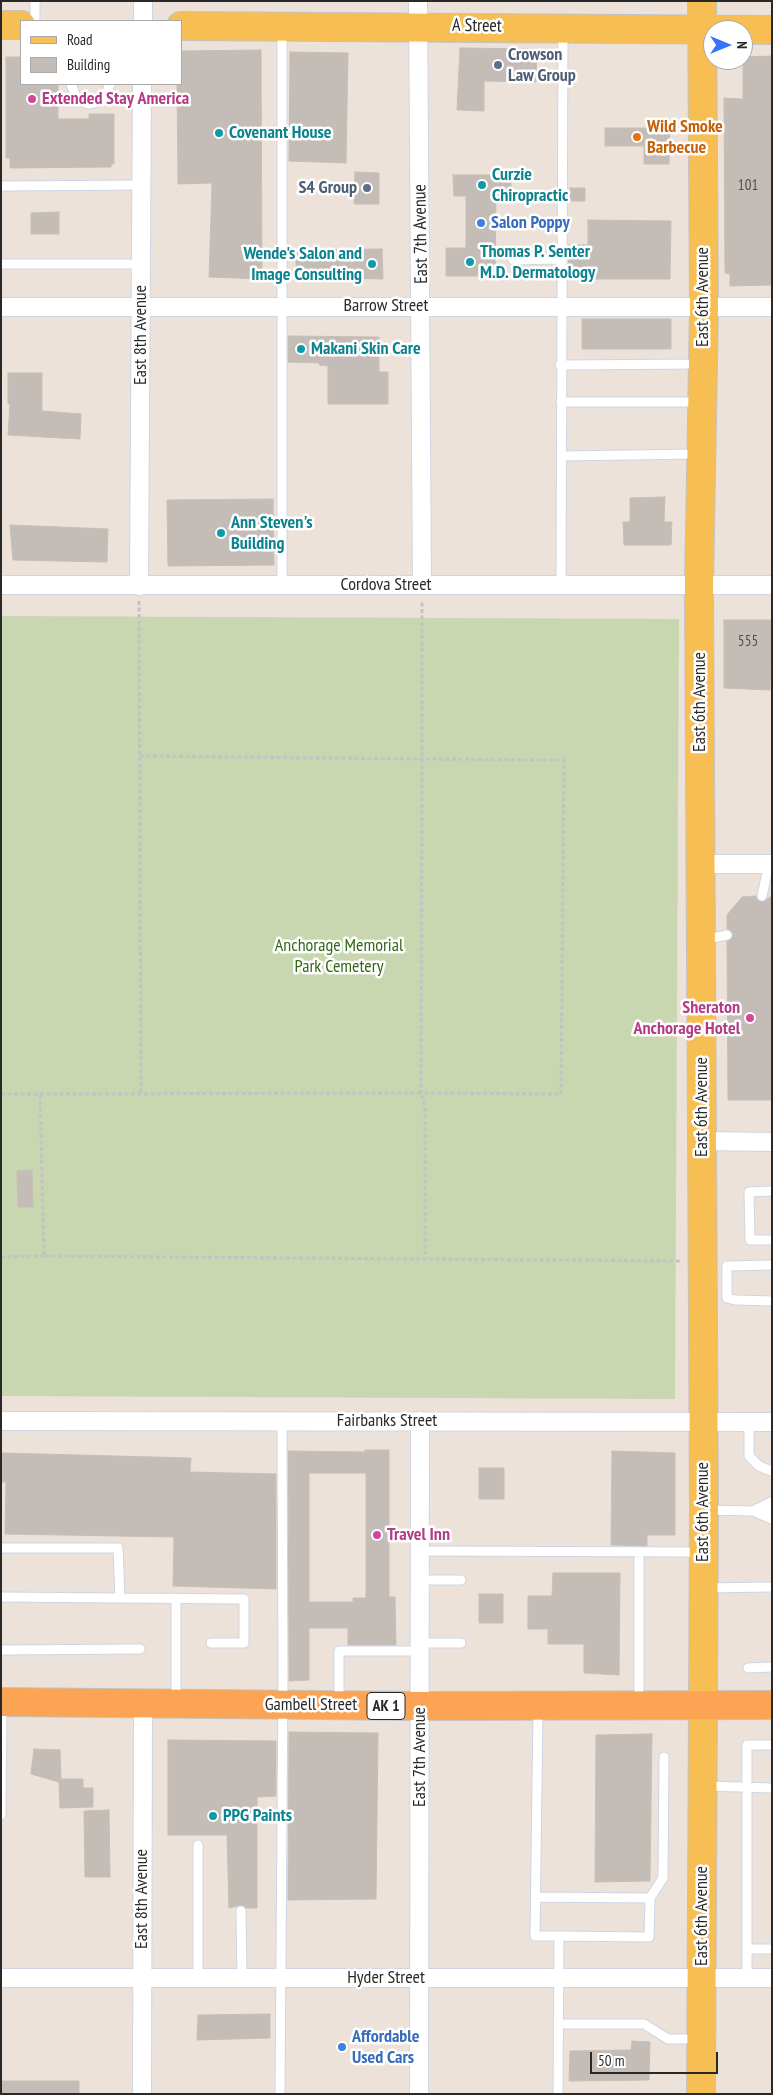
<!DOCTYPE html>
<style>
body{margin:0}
#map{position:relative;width:773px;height:2095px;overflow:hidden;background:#ece2da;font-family:"PT Sans Narrow",sans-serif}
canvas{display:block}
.frame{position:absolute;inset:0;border:2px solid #292929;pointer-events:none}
.legend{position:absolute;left:20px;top:20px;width:162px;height:65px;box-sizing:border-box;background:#fff;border:1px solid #a9a9a9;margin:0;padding:6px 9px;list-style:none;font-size:15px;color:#292929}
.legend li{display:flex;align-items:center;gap:10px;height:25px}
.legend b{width:25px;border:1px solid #a9a9a9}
.north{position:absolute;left:703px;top:20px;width:50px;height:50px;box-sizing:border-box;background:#fff;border:1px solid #a9a9a9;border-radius:50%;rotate:90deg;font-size:14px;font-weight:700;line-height:20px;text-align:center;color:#292929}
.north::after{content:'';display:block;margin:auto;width:18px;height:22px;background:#3472ff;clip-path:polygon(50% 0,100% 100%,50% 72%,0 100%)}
.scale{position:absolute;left:590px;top:2052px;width:128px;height:22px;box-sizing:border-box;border:2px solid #292929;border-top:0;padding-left:6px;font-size:15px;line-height:18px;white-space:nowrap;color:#292929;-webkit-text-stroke:4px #fff;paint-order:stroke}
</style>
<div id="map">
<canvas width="773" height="2095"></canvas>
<div class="frame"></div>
<ul class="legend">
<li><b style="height:6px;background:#f7be54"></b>Road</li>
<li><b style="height:14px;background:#c4bcb7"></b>Building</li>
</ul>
<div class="north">N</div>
<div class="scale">50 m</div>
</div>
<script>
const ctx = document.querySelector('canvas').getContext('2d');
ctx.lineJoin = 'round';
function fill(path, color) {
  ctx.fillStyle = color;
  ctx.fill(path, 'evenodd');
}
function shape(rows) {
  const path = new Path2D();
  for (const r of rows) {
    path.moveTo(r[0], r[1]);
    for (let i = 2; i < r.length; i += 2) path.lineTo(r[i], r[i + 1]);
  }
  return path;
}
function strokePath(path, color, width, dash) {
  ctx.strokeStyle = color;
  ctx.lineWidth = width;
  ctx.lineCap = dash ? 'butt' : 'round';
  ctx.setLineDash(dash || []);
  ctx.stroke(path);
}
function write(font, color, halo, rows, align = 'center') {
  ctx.font = font + ' "PT Sans Narrow",sans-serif';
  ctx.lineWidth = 5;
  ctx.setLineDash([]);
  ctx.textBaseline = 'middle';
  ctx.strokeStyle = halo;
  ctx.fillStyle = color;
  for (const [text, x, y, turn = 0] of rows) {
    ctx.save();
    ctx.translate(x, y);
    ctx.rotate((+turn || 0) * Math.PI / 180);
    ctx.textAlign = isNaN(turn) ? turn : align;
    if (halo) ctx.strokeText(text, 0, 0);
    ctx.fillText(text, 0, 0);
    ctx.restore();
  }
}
fill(shape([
 [1,616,679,619,675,1399,1,1396]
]), '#c8d7b0');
const building = shape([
 [460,48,537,49,536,82,484,81,484,111,457,110,460,48],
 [261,50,262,279,209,277,212,183,178,184,177,84,181,84,181,51,261,50],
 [290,52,348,53,346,163,289,161,290,52],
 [772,56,772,285,730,286,730,274,725,273,724,98,743,99,743,57,772,56],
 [6,57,21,57,21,84,58,84,58,119,89,119,89,114,114,114,114,164,111,164,111,167,10,168,10,158,6,158,6,57],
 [605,128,670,128,669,164,644,164,644,146,605,146,605,128],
 [355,172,379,173,379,204,354,204,355,172],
 [453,175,511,175,511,196,496,196,495,276,446,276,446,248,466,248,466,196,454,196,453,175],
 [570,188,585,188,585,201,570,201,570,188],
 [59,212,59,234,31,234,31,213,59,212],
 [588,220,671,221,670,279,568,279,568,245,588,245,588,220],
 [382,249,383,279,296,277,296,250,382,249],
 [582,319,671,319,671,349,582,349,582,319],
 [288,336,379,337,379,372,388,372,388,404,328,404,328,366,319,365,320,363,288,362,288,336],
 [8,373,42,373,42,411,81,414,80,439,8,435,10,404,8,404,8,373],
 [665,497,664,522,672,522,671,545,624,545,623,522,630,522,630,498,665,497],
 [273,499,274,565,168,566,167,500,273,499],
 [10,525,108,529,107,562,13,560,10,525],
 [724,620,772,620,770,690,724,688,724,620],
 [756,896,761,902,772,896,772,1100,728,1100,727,941,731,939,733,934,727,929,727,915,742,897,756,896],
 [32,1170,33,1207,18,1207,17,1171,32,1170],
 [365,1450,389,1450,389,1597,395,1597,396,1645,348,1645,348,1628,309,1628,309,1680,289,1681,288,1451,365,1452,365,1450],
 [309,1473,366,1473,366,1598,353,1598,353,1602,309,1602,309,1473],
 [612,1451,675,1453,675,1535,647,1535,647,1546,611,1545,612,1451],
 [1,1453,191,1458,190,1472,276,1474,276,1589,173,1586,174,1537,5,1534,6,1482,1,1482,1,1453],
 [479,1468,504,1468,504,1499,479,1499,479,1468],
 [553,1573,620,1573,619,1675,584,1673,584,1644,548,1644,548,1629,528,1629,528,1596,552,1596,553,1573],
 [479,1594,503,1594,503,1623,479,1623,479,1594],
 [289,1732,378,1733,376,1899,288,1900,289,1732],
 [652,1734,650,1881,595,1882,596,1735,652,1734],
 [168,1740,276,1741,276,1796,257,1797,257,1908,246,1908,241,1905,229,1908,227,1835,168,1835,168,1740],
 [34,1749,60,1750,61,1779,83,1779,83,1788,93,1788,93,1807,60,1808,59,1782,31,1774,34,1749],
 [109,1810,110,1877,85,1877,84,1811,109,1810],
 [270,2014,270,2038,197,2040,198,2015,270,2014],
 [632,2041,650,2042,649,2080,569,2081,570,2051,631,2050,632,2041],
 [1,2081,79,2081,79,2094,1,2094,1,2081]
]);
fill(building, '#c4bcb7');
strokePath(building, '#c7beb4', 1);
const service = shape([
 [35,1,35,21],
 [282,31,282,585],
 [71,84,77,99,88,104,99,102,104,98,110,84],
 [1,186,142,185],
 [513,260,561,259],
 [1,264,141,264],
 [560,365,700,364],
 [561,402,699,402],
 [561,456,698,454],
 [561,585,563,30],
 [762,896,769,864],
 [703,940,727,935],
 [772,1191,749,1192,750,1240,772,1240],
 [772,1265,727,1266,727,1298,735,1300,772,1301],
 [749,1422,749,1456,759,1466,771,1471],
 [706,1510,753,1511,771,1502],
 [753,1511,771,1519],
 [756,1511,771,1510],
 [1,1548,118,1548,120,1598,244,1599,244,1643,211,1643],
 [420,1551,700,1552],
 [420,1580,461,1580],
 [706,1588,772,1587],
 [1,1597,120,1598],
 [176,1598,176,1700],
 [420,1643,461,1643],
 [1,1650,140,1649],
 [748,1668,772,1667],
 [639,1702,639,1552],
 [339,1703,339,1651,420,1651],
 [538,1708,535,1936,559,1936,558,2094],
 [705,1786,772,1788],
 [1,1815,2,1705],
 [198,1845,198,1978],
 [536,1897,650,1898,649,1937,559,1936],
 [650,1898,663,1878,664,1757],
 [241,1911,242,1978],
 [747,1949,772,1949],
 [747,1978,747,1745,772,1745],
 [558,2024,644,2024,668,2039,699,2039],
 [280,2094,283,1680,282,1421]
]);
const minor = shape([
 [143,1,143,21],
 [418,1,422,585],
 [1,307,772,307],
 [1,585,772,585],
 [139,586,142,84],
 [701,864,772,864],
 [702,1141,772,1142],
 [1,1421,772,1422],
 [1,1978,772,1978],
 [142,2094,143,1704],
 [419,2094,420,1421]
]);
const primary = shape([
 [1,25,21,25],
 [181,26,772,30],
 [701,2094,704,1510,699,585,704,307,702,1]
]);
const trunk = shape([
 [1,1702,420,1706,772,1705]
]);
strokePath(service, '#cfd5e3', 11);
strokePath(minor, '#cfd5e3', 20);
strokePath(primary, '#c3c3c3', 30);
strokePath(trunk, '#c3c3c3', 30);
strokePath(shape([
 [139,601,141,1095],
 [140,756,422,759,564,760,561,1094,421,1093,422,759,422,602],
 [1,1094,421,1093,425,1108,425,1259],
 [40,1095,44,1256,682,1261],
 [1,1257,44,1256]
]), '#c3c3c3', 3, [4, 2.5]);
strokePath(service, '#fff', 9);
strokePath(minor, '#fff', 18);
strokePath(primary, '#f7be54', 28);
strokePath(trunk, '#fba453', 28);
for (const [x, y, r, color] of [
 [498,65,5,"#5c6f8a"],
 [32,99,5,"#d1479c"],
 [219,133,5,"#0f9aa8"],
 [637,137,5,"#e8710a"],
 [482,185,5,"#0f9aa8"],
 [367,188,5,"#5c6f8a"],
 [481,223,5,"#3f7fe0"],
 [470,262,5,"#0f9aa8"],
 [372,264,5,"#0f9aa8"],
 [301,349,5,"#0f9aa8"],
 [221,533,5,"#0f9aa8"],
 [750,1018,5,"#d1479c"],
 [377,1535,5,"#d1479c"],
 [213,1816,5,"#0f9aa8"],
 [342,2047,5,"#3f7fe0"]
]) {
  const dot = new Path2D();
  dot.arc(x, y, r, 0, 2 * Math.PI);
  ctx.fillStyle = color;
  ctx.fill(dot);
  strokePath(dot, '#fff', 2);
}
write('15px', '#504e4c', null, [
 ["101",748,186],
 ["555",748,642]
]);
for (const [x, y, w] of [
 [386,1706,38]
]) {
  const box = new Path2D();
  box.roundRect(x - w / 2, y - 13.5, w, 27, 4);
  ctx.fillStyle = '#fff';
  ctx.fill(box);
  strokePath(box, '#292929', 1);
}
write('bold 16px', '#292929', null, [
 ["AK 1",386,1706]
]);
write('18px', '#292929', '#fff', [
 ["A Street",477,26,1],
 ["East 7th Avenue",421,234,-91],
 ["East 6th Avenue",703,297,-90],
 ["Barrow Street",386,306],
 ["East 8th Avenue",141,335,-90],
 ["Cordova Street",386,585],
 ["East 6th Avenue",700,702,-90],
 ["East 6th Avenue",702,1107,-90],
 ["Fairbanks Street",387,1421],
 ["East 6th Avenue",703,1512,-90],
 ["Gambell Street",311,1705],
 ["East 7th Avenue",420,1757,-90],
 ["East 8th Avenue",142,1899,-90],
 ["East 6th Avenue",702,1916,-90],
 ["Hyder Street",386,1978]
]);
write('bold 18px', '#4e5e75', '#fff', [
 ["Crowson",508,55],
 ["Law Group",508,76],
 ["S4 Group",357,188,"right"]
], 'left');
write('bold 18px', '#b23c85', '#fff', [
 ["Extended Stay America",42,99],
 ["Sheraton",740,1008,"right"],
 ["Anchorage Hotel",740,1029,"right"],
 ["Travel Inn",387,1535]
], 'left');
write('bold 18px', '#c56008', '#fff', [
 ["Wild Smoke",647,127],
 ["Barbecue",647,148]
], 'left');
write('bold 18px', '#0d838f', '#fff', [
 ["Covenant House",229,133],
 ["Curzie",492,175],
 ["Chiropractic",492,196],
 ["Thomas P. Senter",480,252],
 ["M.D. Dermatology",480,273],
 ["Wende's Salon and",362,254,"right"],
 ["Image Consulting",362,275,"right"],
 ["Makani Skin Care",311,349],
 ["Ann Steven's",231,523],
 ["Building",231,544],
 ["PPG Paints",223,1816]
], 'left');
write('bold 18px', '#366cbe', '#fff', [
 ["Salon Poppy",491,223],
 ["Affordable",352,2037],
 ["Used Cars",352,2058]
], 'left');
write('18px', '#316916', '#fff', [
 ["Anchorage Memorial",339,946],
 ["Park Cemetery",339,967]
]);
</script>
